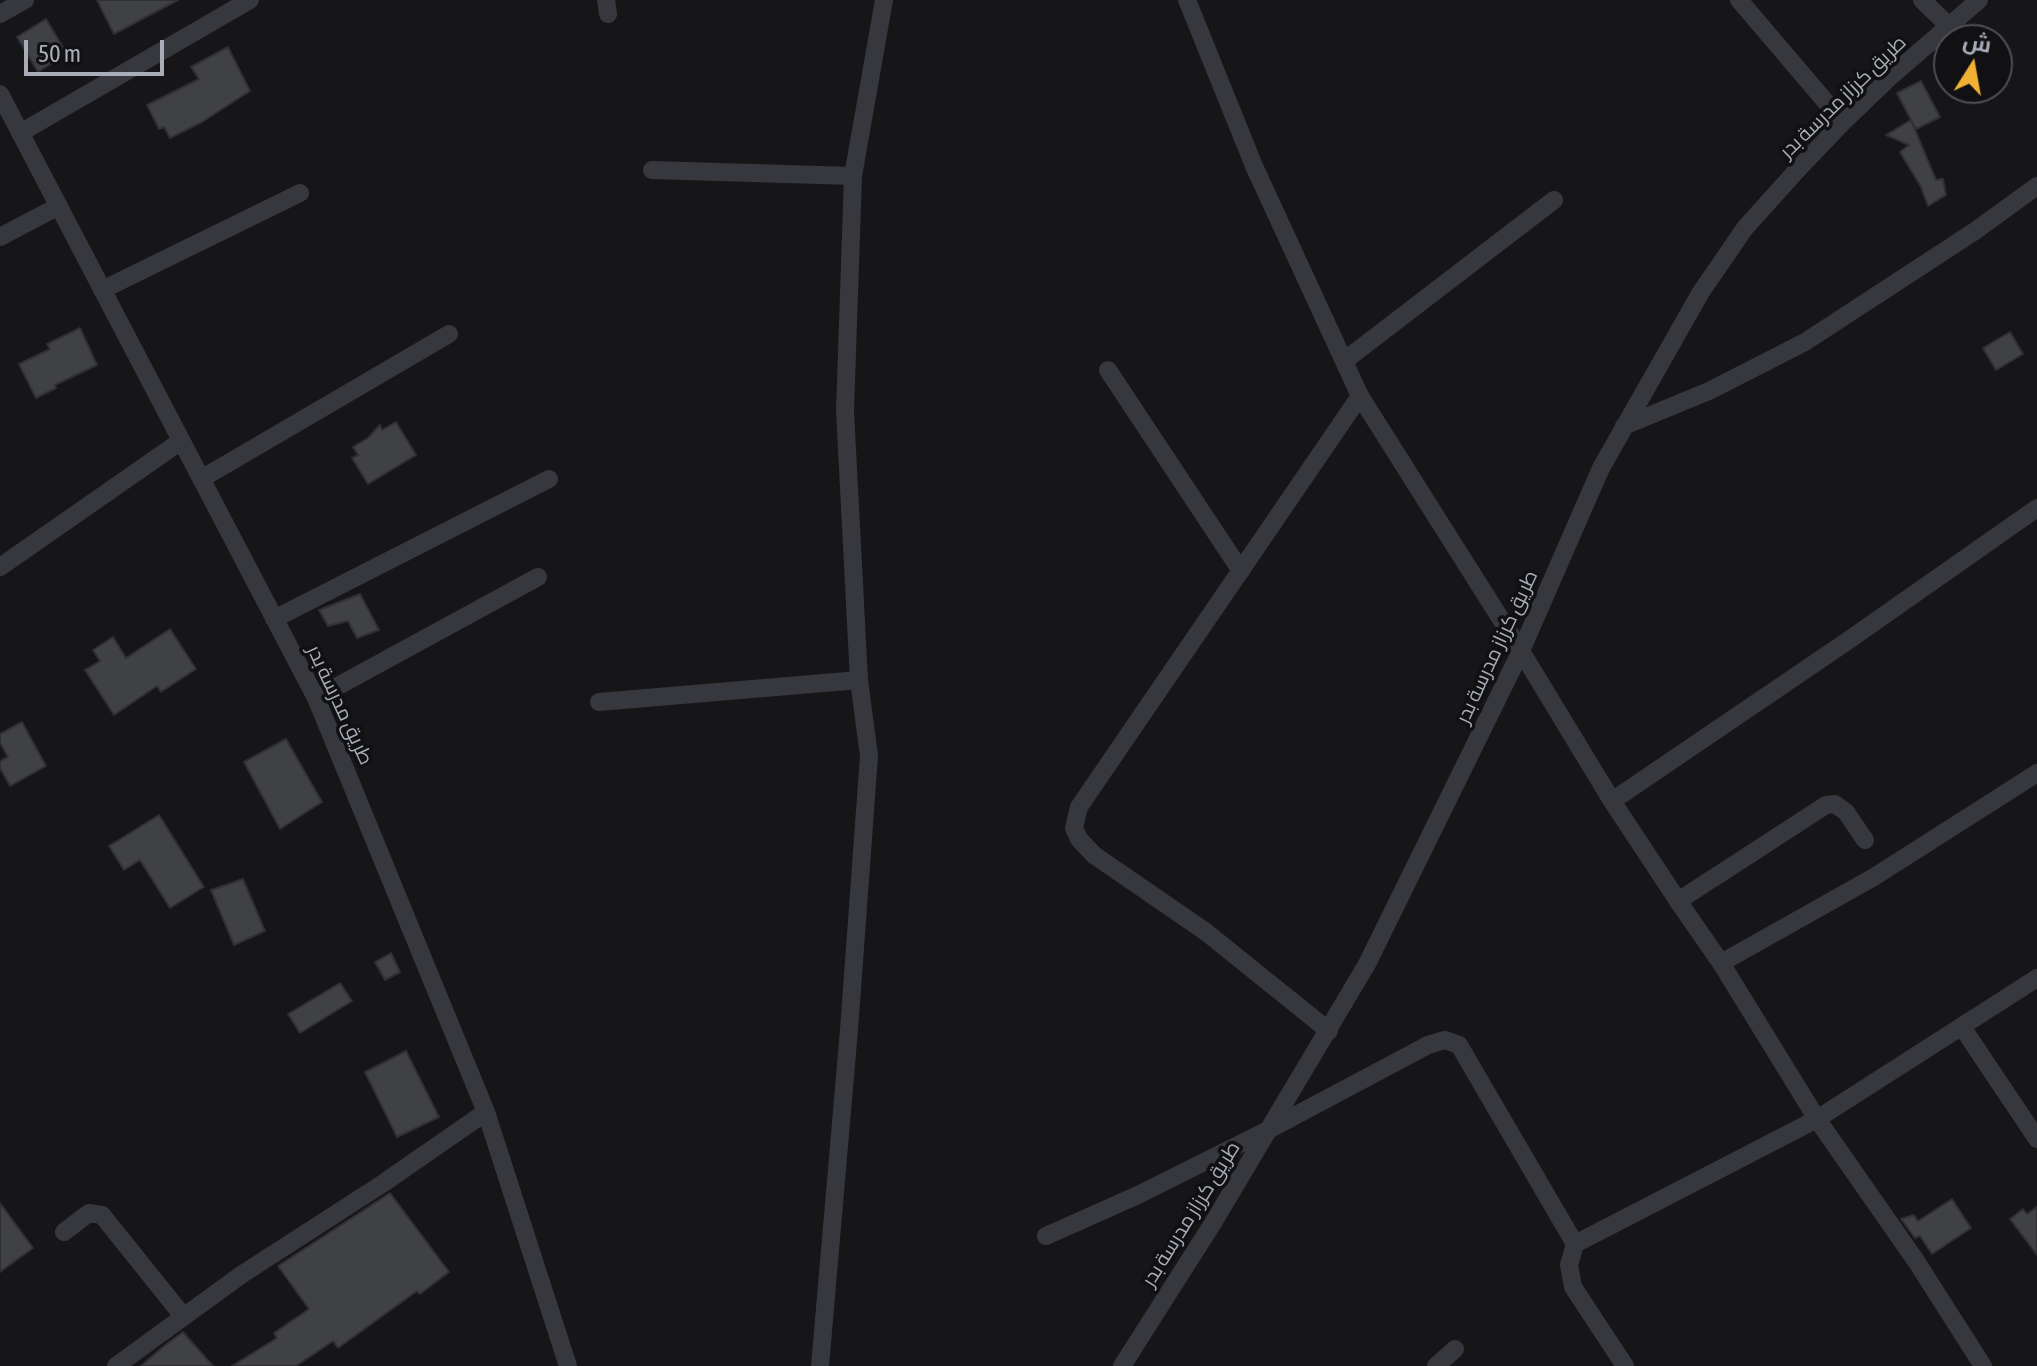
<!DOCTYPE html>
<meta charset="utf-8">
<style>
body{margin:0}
#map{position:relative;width:2037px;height:1366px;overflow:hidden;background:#161618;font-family:"Asap Condensed",Cairo,sans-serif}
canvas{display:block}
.north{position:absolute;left:1933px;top:24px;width:80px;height:80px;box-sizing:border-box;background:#111113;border:2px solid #4d4f55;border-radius:50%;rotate:11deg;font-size:22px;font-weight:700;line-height:32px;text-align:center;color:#a8adb8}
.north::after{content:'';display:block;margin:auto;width:28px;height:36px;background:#f2b134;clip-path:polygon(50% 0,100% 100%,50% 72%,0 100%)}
.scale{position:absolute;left:24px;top:40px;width:140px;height:36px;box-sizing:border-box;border:4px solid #a8adb8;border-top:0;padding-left:10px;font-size:24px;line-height:28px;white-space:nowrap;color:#a8adb8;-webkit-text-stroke:6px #111113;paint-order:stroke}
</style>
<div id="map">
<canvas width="2037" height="1366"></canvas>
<div class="north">ش</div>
<div class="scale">50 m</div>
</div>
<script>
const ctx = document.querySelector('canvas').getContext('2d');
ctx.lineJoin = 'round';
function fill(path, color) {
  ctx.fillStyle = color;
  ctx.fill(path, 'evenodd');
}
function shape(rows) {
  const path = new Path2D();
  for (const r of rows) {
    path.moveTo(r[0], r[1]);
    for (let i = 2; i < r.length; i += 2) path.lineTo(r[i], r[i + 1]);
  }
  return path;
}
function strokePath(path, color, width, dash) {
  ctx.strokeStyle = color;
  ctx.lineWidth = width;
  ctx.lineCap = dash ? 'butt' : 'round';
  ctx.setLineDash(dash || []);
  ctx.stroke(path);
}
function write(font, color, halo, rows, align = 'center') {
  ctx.font = font + ' "Asap Condensed",Cairo,sans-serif';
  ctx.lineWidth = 7;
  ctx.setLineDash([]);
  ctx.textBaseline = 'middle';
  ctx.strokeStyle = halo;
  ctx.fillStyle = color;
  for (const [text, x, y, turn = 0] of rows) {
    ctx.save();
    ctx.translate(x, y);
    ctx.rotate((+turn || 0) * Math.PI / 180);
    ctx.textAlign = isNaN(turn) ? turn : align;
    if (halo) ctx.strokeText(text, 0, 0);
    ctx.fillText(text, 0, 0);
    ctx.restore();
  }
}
const building = shape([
 [97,0,178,0,114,34,97,0],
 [46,19,67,54,38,72,17,37,46,19],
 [228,47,250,91,202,122,170,138,164,127,159,129,147,105,199,79,191,67,228,47],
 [1921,81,1940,117,1916,129,1911,120,1936,180,1943,179,1946,195,1928,206,1921,187,1900,152,1909,145,1886,135,1911,120,1897,93,1921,81],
 [80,328,97,365,55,385,56,388,36,398,19,364,50,349,47,344,80,328],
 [2010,332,2023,354,1996,370,1983,348,2010,332],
 [396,422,416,455,368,484,352,458,358,455,353,447,368,438,380,425,382,430,396,422],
 [360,594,379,630,357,638,348,621,328,626,319,610,360,594],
 [170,629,196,669,161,692,157,686,114,715,85,670,100,661,93,650,113,637,126,658,170,629],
 [22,722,46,766,10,786,0,768,0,761,8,757,0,743,0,734,22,722],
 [286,739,322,802,280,829,244,762,286,739],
 [159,815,204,887,170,908,140,860,124,870,109,846,159,815],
 [243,879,265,931,234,945,211,890,243,879],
 [391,953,400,972,385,980,375,962,391,953],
 [340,983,352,1001,300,1033,288,1014,340,983],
 [406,1051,439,1117,397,1137,365,1072,406,1051],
 [390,1193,449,1272,420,1294,417,1291,338,1348,333,1341,296,1366,232,1366,277,1338,274,1333,309,1309,278,1266,390,1193],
 [1952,1199,1971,1228,1932,1254,1920,1236,1915,1238,1901,1219,1914,1215,1918,1221,1952,1199],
 [0,1203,33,1248,0,1272,0,1203],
 [2037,1207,2037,1255,2010,1219,2023,1209,2027,1214,2037,1207],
 [183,1332,213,1366,141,1366,164,1346,183,1332]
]);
fill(building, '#404145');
strokePath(building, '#303034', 2);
strokePath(shape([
 [606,0,608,14],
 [1187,0,1254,166,1360,396,1521,651,1612,801,1678,901,1721,963,1817,1119,1916,1261,1983,1366],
 [1739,0,1843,122],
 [1922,0,1950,27],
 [0,14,25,0],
 [0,94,316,698,486,1112,568,1366],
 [20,133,250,0],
 [652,170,853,176],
 [0,237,59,206],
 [102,290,300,193],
 [1344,361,1554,200],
 [1108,370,1241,571],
 [1624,426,1709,391,1805,342,1975,231,2037,186],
 [201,479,449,334],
 [0,567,181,441],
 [274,619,549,479],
 [316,698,538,577],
 [599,702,859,680],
 [1612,801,1846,642,2037,508],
 [1678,901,1826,805,1835,804,1846,812,1865,840],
 [1721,963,1874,877,2037,773],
 [1962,1027,2037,1139],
 [1329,1031,1206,932,1094,855,1079,839,1074,828,1079,807,1360,396],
 [64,1232,89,1213,102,1215,183,1316],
 [1046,1236,1138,1195,1270,1129,1428,1045,1445,1040,1459,1045,1575,1244],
 [116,1366,241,1275,382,1184,486,1112],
 [820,1366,849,1030,869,756,859,680,845,411,853,176,884,0],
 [1122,1366,1213,1223,1367,964,1521,651,1601,468,1701,292,1745,228,1799,168,1843,122,1890,77,1979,0],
 [1436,1366,1455,1349],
 [1625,1366,1573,1287,1569,1265,1575,1244,1817,1119,2037,978]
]), '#37383d', 18);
write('20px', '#a8adb8', '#111113', [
 ["طريق كرزاز مدرسة بدر",1843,97,-44],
 ["طريق كرزاز مدرسة بدر",1497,647,-65],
 ["طريق مدرسة بدر",340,705,65],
 ["طريق كرزاز مدرسة بدر",1191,1214,-58]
]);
</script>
